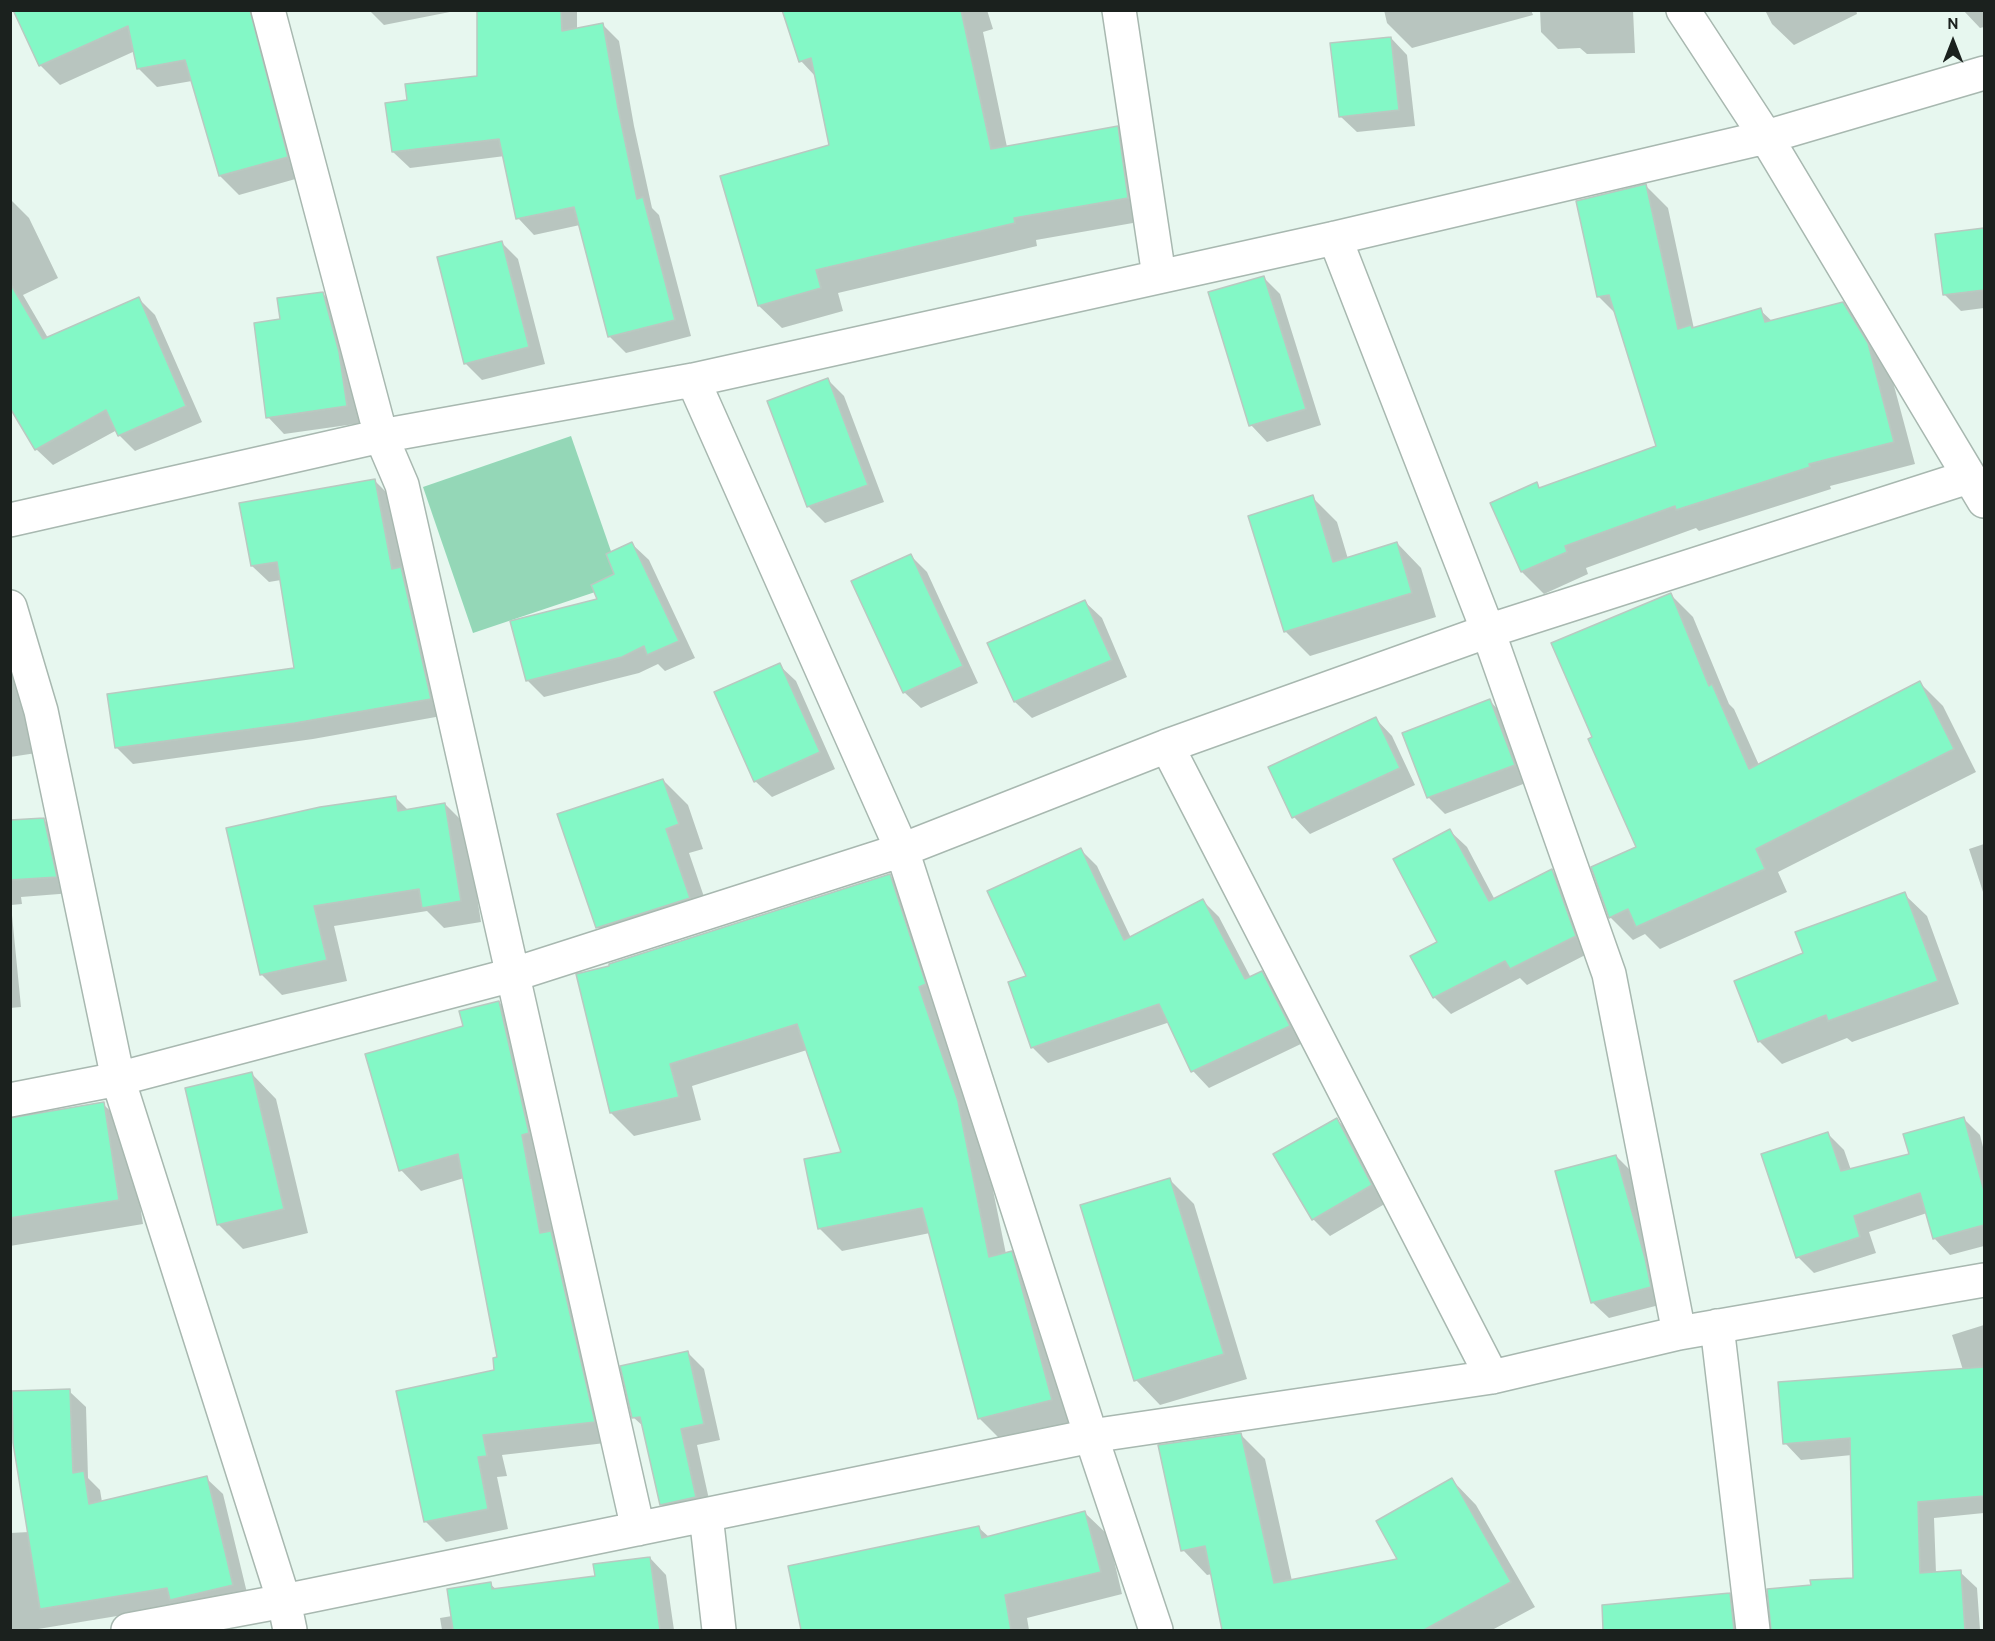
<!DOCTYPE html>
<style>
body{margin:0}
#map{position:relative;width:1995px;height:1641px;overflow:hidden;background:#e7f7ef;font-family:Cabin,sans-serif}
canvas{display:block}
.frame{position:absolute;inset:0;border:12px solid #1b211e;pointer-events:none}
.north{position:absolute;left:1923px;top:12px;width:60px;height:60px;-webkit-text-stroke:4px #e7f7ef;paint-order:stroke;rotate:0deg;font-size:16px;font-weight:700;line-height:24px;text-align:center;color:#1b211e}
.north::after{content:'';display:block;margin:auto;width:21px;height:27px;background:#1b211e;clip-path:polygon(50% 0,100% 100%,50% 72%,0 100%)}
</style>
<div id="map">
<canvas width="1995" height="1641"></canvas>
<div class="frame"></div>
<div class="north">N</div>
</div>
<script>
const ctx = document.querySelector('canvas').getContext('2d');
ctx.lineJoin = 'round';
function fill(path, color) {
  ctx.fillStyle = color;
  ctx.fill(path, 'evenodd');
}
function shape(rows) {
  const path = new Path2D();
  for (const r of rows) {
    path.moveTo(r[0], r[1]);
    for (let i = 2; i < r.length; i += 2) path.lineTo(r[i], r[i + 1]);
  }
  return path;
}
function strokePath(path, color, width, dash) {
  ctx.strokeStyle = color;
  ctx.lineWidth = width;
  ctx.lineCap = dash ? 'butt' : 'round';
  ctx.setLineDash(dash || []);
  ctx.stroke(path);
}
fill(shape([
 [571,436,622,583,473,633,423,487]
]), '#94d7b7');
fill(shape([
 [10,10,276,10,306,176,239,195,220,176,192,81,157,87,138,68,135,51,60,85,41,66,15,11,10,13],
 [369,10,460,10,384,25],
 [478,10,577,10,577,30,603,25,619,41,634,126,652,208,659,215,691,336,626,353,609,336,580,225,534,235,518,218,505,156,410,168,393,152,409,101,479,77],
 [784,10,987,10,993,29,983,32,1007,147,1117,128,1140,151,1150,220,1036,240,1037,246,838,293,843,311,782,328,759,306,831,146,816,77,801,61],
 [1384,10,1531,10,1533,15,1412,48,1387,23],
 [1540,10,1633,10,1635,53,1587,54,1580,48,1558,49,1541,32],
 [1765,10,1856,10,1857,14,1794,45,1772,24],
 [1963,10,1984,10,1984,27,1980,28],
 [1391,38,1407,55,1415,126,1357,132,1340,116],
 [1646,186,1668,208,1694,329,1760,310,1773,322,1842,303,1864,325,1889,367,1915,464,1830,486,1831,489,1699,531,1696,528,1586,568,1588,574,1544,594,1522,572,1536,484,1541,489,1658,447,1616,314,1599,297],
 [12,201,29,218,58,278,23,295,48,338,138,298,155,315,202,422,135,451,119,435,117,430,53,465,36,449,10,405],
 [1984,229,1984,308,1961,311,1944,294,1937,235],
 [501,242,518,259,545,364,482,380,465,363],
 [1263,277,1280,294,1321,425,1267,442,1251,425],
 [323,294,340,311,362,423,284,434,268,417,282,320],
 [828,380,844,396,884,502,825,523,809,507,769,402],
 [375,481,391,497,447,715,313,739,133,764,116,747,296,669,281,580,269,582,252,566],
 [1312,497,1337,522,1348,559,1397,543,1421,568,1436,617,1310,656,1285,631],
 [632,544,649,560,695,658,665,671,658,664,639,673,544,697,527,680,599,600,616,575],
 [910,555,927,572,978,683,921,708,904,692],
 [1670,594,1693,617,1729,704,1734,709,1759,765,1920,683,1943,706,1976,772,1778,872,1787,892,1660,949,1645,934,1633,940,1611,918,1593,867,1638,847,1594,738],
 [1085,602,1102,618,1127,677,1032,718,1015,702],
 [10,638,43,752,10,757],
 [779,665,796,681,835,769,772,797,755,781],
 [1490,701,1506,718,1531,781,1445,814,1428,797],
 [1376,719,1392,736,1415,785,1310,834,1294,817,1270,768],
 [663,780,688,805,703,849,689,853,713,923,622,952,598,927],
 [395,797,408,810,445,804,466,825,481,922,444,928,427,911,334,926,347,981,282,995,261,974],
 [44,820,60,837,72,893,21,897,22,904,11,905,21,1007,10,1008,10,821],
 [1450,831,1467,847,1495,900,1552,871,1568,887,1591,952,1527,985,1520,978,1451,1014,1434,997,1412,957,1439,943],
 [1984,844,1984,895,1969,849],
 [1081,850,1097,866,1131,938,1203,901,1219,917,1251,978,1262,973,1278,990,1305,1042,1209,1088,1193,1071,1170,1022,1048,1063,1032,1047,1028,977],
 [889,875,912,898,980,1126,1006,1254,1011,1253,1034,1276,1074,1422,1002,1441,979,1418,930,1233,842,1251,819,1228,843,1153,807,1050,692,1086,701,1120,634,1136,611,1113,611,967],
 [1904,894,1927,916,1959,1004,1852,1042,1847,1038,1782,1064,1760,1042,1735,982,1805,954],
 [499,1002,519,1023,614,1442,502,1455,507,1476,497,1477,508,1529,446,1542,425,1521,496,1371,498,1359,464,1178,421,1191,401,1170,465,1027],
 [252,1074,276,1099,308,1233,243,1249,218,1224],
 [103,1104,128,1128,143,1224,10,1246,10,1120],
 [1964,1119,1980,1135,1984,1151,1984,1246,1950,1255,1934,1238,1927,1213,1869,1232,1876,1253,1814,1273,1798,1257,1828,1134,1844,1150,1851,1170,1911,1155],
 [1337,1120,1354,1136,1388,1202,1330,1236,1313,1219,1275,1154],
 [1616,1156,1633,1173,1667,1303,1609,1318,1592,1302],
 [1169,1179,1194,1204,1247,1379,1160,1405,1136,1380],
 [1984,1325,1984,1513,1934,1518,1936,1573,1960,1572,1977,1588,1980,1630,1773,1630,1773,1628,1855,1579,1852,1455,1801,1460,1785,1443,1963,1370,1952,1335],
 [688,1353,704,1369,720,1440,697,1445,712,1513,678,1521,661,1504,644,1427,633,1417],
 [69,1391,86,1407,88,1478,100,1490,102,1502,206,1478,223,1494,249,1601,178,1606,32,1630,10,1630,10,1533,29,1532],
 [1240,1434,1265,1459,1292,1581,1400,1560,1452,1480,1476,1505,1535,1607,1492,1630,1224,1630,1212,1574,1207,1575,1183,1550],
 [1085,1513,1108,1535,1122,1594,1027,1618,1029,1630,802,1630,789,1567,979,1528,989,1537],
 [650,1558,666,1575,674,1630,442,1630,440,1618,452,1616,490,1584,497,1590,596,1577],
 [1729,1594,1746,1611,1748,1630,1656,1630,1653,1601]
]), '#0003');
const building = shape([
 [13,10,250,10,288,157,219,176,185,60,137,69,128,26,39,66,13,10],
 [477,10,561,10,562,31,603,23,618,108,637,199,643,197,675,320,608,337,574,207,516,219,499,139,392,152,385,103,407,100,405,84,477,76,477,10],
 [782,10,961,10,991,149,1118,126,1128,198,1014,218,1015,223,816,270,821,288,758,306,720,176,829,145,811,58,799,62,782,10],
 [1391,37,1399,110,1339,117,1330,43,1391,37],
 [1646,184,1678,329,1691,325,1692,328,1761,308,1765,322,1843,302,1868,343,1894,442,1809,464,1810,467,1676,510,1675,506,1565,546,1567,552,1521,572,1490,503,1537,482,1539,488,1656,446,1609,295,1597,297,1576,201,1646,184],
 [1984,228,1984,290,1943,295,1935,234,1984,228],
 [502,241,529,347,464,364,437,257,502,241],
 [1264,276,1306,409,1249,426,1208,292,1264,276],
 [10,283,43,339,139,297,186,406,118,436,106,410,35,450,10,408,10,283],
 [323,292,339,352,347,406,266,418,254,323,280,319,277,298,323,292],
 [828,378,868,485,807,507,767,401,828,378],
 [375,479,392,569,401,567,431,699,295,723,115,748,107,694,294,668,277,562,251,566,239,503,375,479],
 [1313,495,1333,562,1397,542,1412,593,1284,632,1248,516,1313,495],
 [632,542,679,641,647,655,644,646,622,657,526,681,510,621,597,599,591,585,614,574,606,554,632,542],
 [911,554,963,666,903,693,851,581,911,554],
 [1671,593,1709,686,1712,684,1749,769,1920,681,1954,749,1756,849,1765,869,1636,927,1628,909,1609,918,1591,867,1636,847,1588,739,1592,737,1551,643,1671,593],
 [1085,600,1112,660,1014,702,987,643,1085,600],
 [780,663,820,752,754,782,714,692,780,663],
 [1490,699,1515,765,1427,798,1402,733,1490,699],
 [1376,717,1400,768,1292,818,1268,767,1376,717],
 [663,779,679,824,666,829,690,898,596,928,557,814,663,779],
 [396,796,398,811,445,803,461,901,422,908,419,889,314,906,327,960,260,975,226,828,320,807,396,796],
 [44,818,57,877,10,880,10,820,44,818],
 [1450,829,1489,901,1552,869,1576,936,1510,969,1505,961,1433,998,1410,956,1437,942,1393,859,1450,829],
 [1081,848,1124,940,1203,899,1245,979,1262,971,1290,1026,1191,1072,1159,1004,1031,1048,1008,982,1026,976,987,891,1081,848],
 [890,874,926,984,919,987,958,1101,989,1257,1012,1251,1052,1400,978,1419,922,1208,818,1229,804,1159,841,1152,797,1024,670,1064,679,1097,610,1113,576,974,609,966,609,964,890,874],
 [1905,892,1938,981,1828,1021,1826,1015,1758,1042,1734,981,1803,953,1795,932,1905,892],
 [499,1001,529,1133,522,1135,540,1233,551,1231,595,1422,483,1435,487,1456,478,1457,488,1509,424,1522,396,1391,494,1370,493,1358,497,1357,458,1154,399,1171,365,1054,463,1026,459,1011,499,1001],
 [252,1072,284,1209,217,1225,185,1088,252,1072],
 [104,1102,119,1200,10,1218,10,1118,104,1102],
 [1964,1117,1984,1191,1984,1225,1933,1239,1920,1193,1854,1216,1860,1237,1796,1258,1761,1154,1828,1132,1841,1171,1909,1154,1903,1134,1964,1117],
 [1337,1118,1372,1185,1312,1220,1273,1154,1337,1118],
 [1616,1155,1645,1258,1651,1287,1591,1303,1555,1171,1616,1155],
 [1170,1178,1224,1354,1134,1381,1080,1205,1170,1178],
 [688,1351,704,1424,681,1429,696,1497,660,1505,640,1417,632,1418,620,1366,688,1351],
 [1984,1367,1984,1496,1918,1502,1920,1573,1961,1570,1965,1630,1771,1630,1767,1589,1811,1585,1810,1580,1853,1578,1850,1438,1783,1444,1778,1382,1984,1367],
 [70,1389,73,1473,84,1471,89,1504,207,1476,233,1585,170,1600,167,1588,40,1609,13,1443,12,1391,70,1389],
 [1241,1433,1274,1583,1397,1559,1376,1521,1452,1478,1511,1582,1424,1630,1222,1630,1205,1546,1181,1551,1158,1445,1241,1433],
 [1085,1511,1101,1572,1005,1595,1011,1630,801,1630,788,1566,979,1526,982,1538,1085,1511],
 [650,1557,660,1630,453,1630,447,1589,491,1582,492,1589,595,1576,593,1564,650,1557],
 [1730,1593,1734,1630,1603,1630,1602,1605,1730,1593]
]);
fill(building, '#83f8c6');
strokePath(building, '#b9c9c1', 1.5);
const minor = shape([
 [268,10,381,436,402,485,638,1529],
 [1119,10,1159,276],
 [1683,10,1766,137,1984,501],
 [1335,238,1488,631,1609,974,1679,1333],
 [693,380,902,850,1091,1436,1156,1630],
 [10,520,381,436,693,380,1335,238,1766,137,1984,73],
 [10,607,41,711,118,1079,284,1601,290,1630],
 [1167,746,1492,1377],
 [10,1100,118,1079,512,975,902,850,1167,746,1488,631,1968,477],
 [1717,1326,1753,1630],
 [706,1515,719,1630],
 [128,1630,284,1601,1091,1436,1492,1377,1679,1333,1984,1280]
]);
strokePath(minor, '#a8b8b0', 36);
strokePath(minor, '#fff', 33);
</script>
